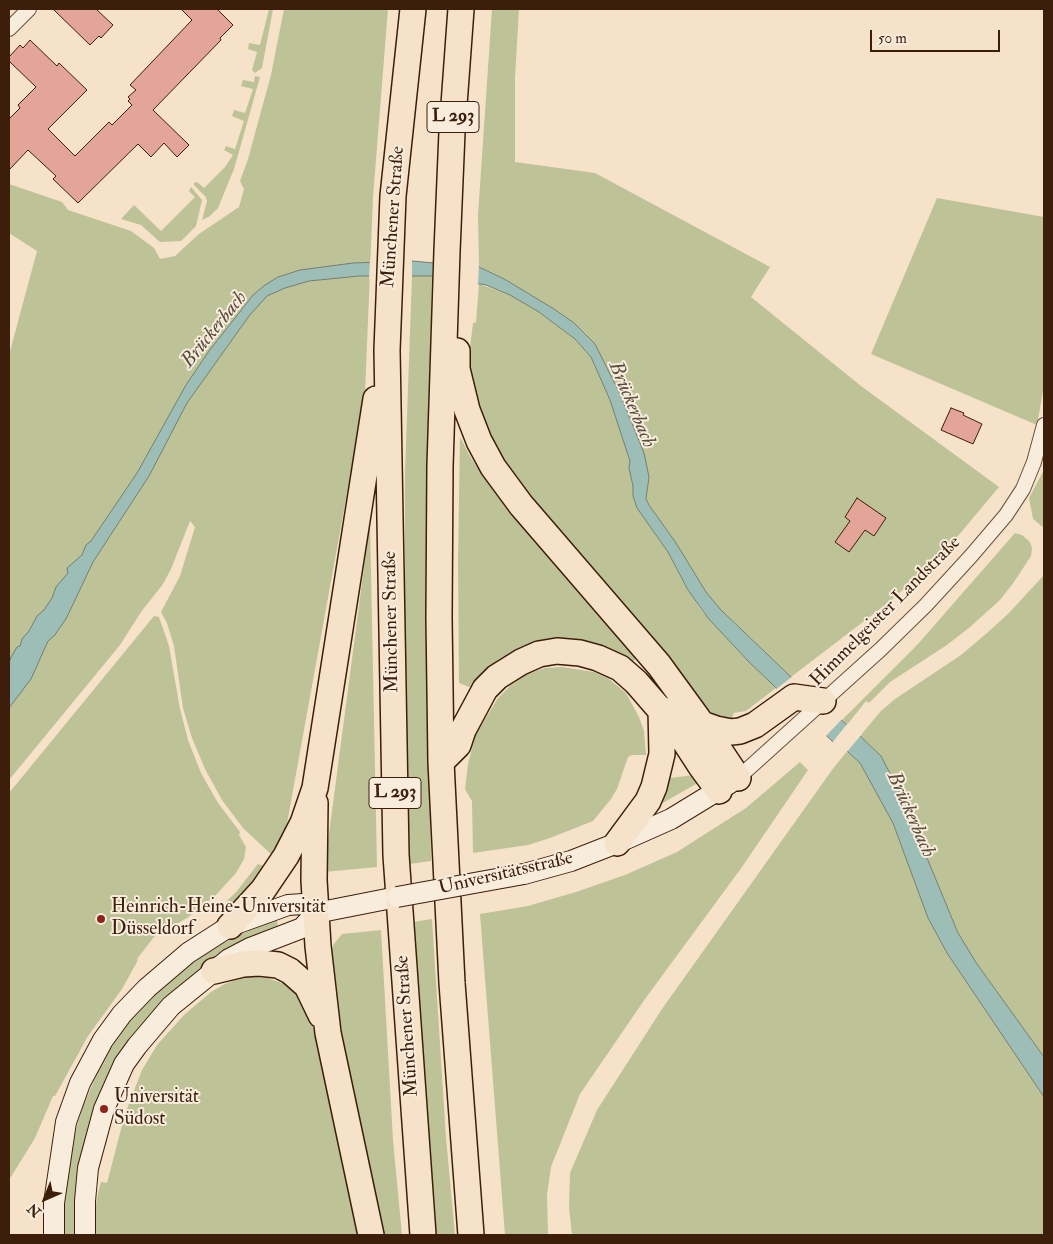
<!DOCTYPE html>
<meta charset="utf-8">
<style>
body{margin:0}
#map{position:relative;width:1053px;height:1244px;overflow:hidden;background:#f5e2c9;font-family:"IM FELL Double Pica",serif}
canvas{display:block}
.frame{position:absolute;inset:0;border:10px solid #3d1e0a;pointer-events:none}
.north{position:absolute;left:20px;top:1174px;width:50px;height:50px;-webkit-text-stroke:4px #f8ecdc;paint-order:stroke;rotate:224deg;font-size:14px;font-weight:700;line-height:20px;text-align:center;color:#3d1e0a}
.north::after{content:'';display:block;margin:auto;width:18px;height:22px;background:#3d1e0a;clip-path:polygon(50% 0,100% 100%,50% 72%,0 100%)}
.scale{position:absolute;left:870px;top:30px;width:130px;height:22px;box-sizing:border-box;border:2px solid #3d1e0a;border-top:0;padding-left:6px;font-size:15px;line-height:18px;white-space:nowrap;color:#3d1e0a;-webkit-text-stroke:4px #f8ecdc;paint-order:stroke}
</style>
<div id="map">
<canvas width="1053" height="1244"></canvas>
<div class="frame"></div>
<div class="north">N</div>
<div class="scale">50 m</div>
</div>
<script>
const ctx = document.querySelector('canvas').getContext('2d');
ctx.lineJoin = 'round';
function fill(path, color) {
  ctx.fillStyle = color;
  ctx.fill(path, 'evenodd');
}
function shape(rows) {
  const path = new Path2D();
  for (const r of rows) {
    path.moveTo(r[0], r[1]);
    for (let i = 2; i < r.length; i += 2) path.lineTo(r[i], r[i + 1]);
  }
  return path;
}
function strokePath(path, color, width, dash) {
  ctx.strokeStyle = color;
  ctx.lineWidth = width;
  ctx.lineCap = dash ? 'butt' : 'round';
  ctx.setLineDash(dash || []);
  ctx.stroke(path);
}
function write(font, color, halo, rows, align = 'center') {
  ctx.font = font + ' "IM FELL Double Pica",serif';
  ctx.lineWidth = 4;
  ctx.setLineDash([]);
  ctx.textBaseline = 'middle';
  ctx.strokeStyle = halo;
  ctx.fillStyle = color;
  for (const [text, x, y, turn = 0] of rows) {
    ctx.save();
    ctx.translate(x, y);
    ctx.rotate((+turn || 0) * Math.PI / 180);
    ctx.textAlign = isNaN(turn) ? turn : align;
    if (halo) ctx.strokeText(text, 0, 0);
    ctx.fillText(text, 0, 0);
    ctx.restore();
  }
}
fill(shape([
 [269,9,273,9,262,68,255,73,252,70,257,52,248,49,249,43,260,45],
 [284,9,388,9,373,197,365,394,284,840,273,856,243,828,222,800,205,769,192,738,183,708,174,646,167,623,161,612,180,576,195,527,190,521,171,569,163,584,141,612,120,645,9,780,9,355,37,251,9,233,9,184,62,202,68,210,131,231,154,248,160,259,175,256,199,234,239,207,244,189,240,181,248,159,271,75],
 [492,9,519,9,515,78,515,162,595,173,770,267,751,297,861,386,999,487,942,555,889,602,791,677,720,609,706,592,676,543,649,505,646,499,649,477,586,334,554,309,506,280,479,267,478,215],
 [255,76,260,77,234,169,218,208,210,216,202,220,207,201,206,197,194,185,194,183,197,182,204,188,225,167,233,155,224,150,226,146,235,149,244,121,232,116,234,110,245,113,253,89,241,86,243,80,254,82],
 [191,187,202,200,196,226,181,241,160,242,141,225,121,219,134,205,161,231,195,197,189,191],
 [937,198,1044,217,1044,386,1037,425,871,354],
 [412,276,432,276,426,567,431,861,409,864,405,635,405,473],
 [479,284,510,295,539,312,575,339,591,357,610,400,630,461,629,468,633,486,633,496,637,508,668,552,688,590,702,611,749,662,776,688,746,711,734,713,730,723,715,715,705,707,524,490,481,428,468,364,473,323,476,322],
 [460,437,471,458,484,478,638,657,632,662,611,649,584,640,546,640,520,647,499,659,488,668,472,688,459,683,458,561],
 [1044,470,1044,528,1033,519,1029,498],
 [370,522,377,867,324,872],
 [1015,533,1022,535,1030,542,1032,548,1031,556,1014,582,1000,600,970,627,947,645,890,682,869,703,866,701,847,725,842,720,918,644],
 [1044,575,1044,1057,977,964,958,933,901,795,881,756,860,736,881,711,895,699,961,655,987,633,1008,614],
 [154,616,159,617,169,646,180,709,188,740,201,773,218,803,240,832,239,835,246,847,244,859,236,873,215,896,187,918,154,937,137,959,138,960,122,989,88,1036,55,1096,53,1096,35,1138,9,1180,9,793],
 [562,667,594,672,609,679,626,693,639,717,644,731,646,755,632,755,628,757,617,789,611,799,593,821,550,838,528,845,473,853,472,801,465,789,468,764,476,734,498,698,510,686,528,674,545,668],
 [847,751,860,763,893,823,928,918,947,953,1044,1097,1044,1235,572,1235,569,1207,570,1173,597,1110,662,1009,832,770],
 [800,762,808,770,742,867,645,999,580,1094,551,1167,547,1195,548,1235,505,1235,480,914,528,906,576,892,625,875,677,852,746,808],
 [694,775,703,780,661,804,660,803,670,778],
 [258,864,267,867,253,885,220,914,218,910,236,892],
 [277,919,278,929,206,966,177,988,157,1007,100,1096,90,1121,84,1145,76,1235,63,1235,63,1205,73,1140,83,1106,99,1070,114,1043,128,1023,146,1001,196,959,235,937],
 [432,919,446,1138,455,1235,435,1235,420,1072,413,922],
 [381,930,393,1140,402,1235,381,1235,329,964,333,945,342,934],
 [245,976,267,978,291,986,309,1008,357,1235,94,1235,95,1209,99,1189,101,1182,107,1183,125,1114,142,1070,157,1045,184,1015,211,992,225,984]
]), '#bdc396');
const water = shape([
 [412,261,479,267,506,280,554,309,574,323,595,344,621,396,644,453,649,477,646,499,649,505,676,543,706,592,720,609,791,677,860,736,881,756,901,795,958,933,977,964,1044,1057,1044,1097,947,953,928,918,893,823,860,763,847,751,833,742,749,662,708,618,688,590,668,552,637,508,633,496,633,486,629,468,630,461,610,400,591,357,575,339,539,312,510,295,486,285,432,276,359,276,309,281,285,288,267,296,249,316,187,403,149,476,93,562,66,619,54,636,48,641,31,679,9,708,9,663,11,657,17,647,20,646,22,639,29,631,37,616,44,610,52,598,56,587,68,573,67,568,82,555,86,545,91,541,137,473,186,385,209,351,253,295,265,285,278,277,300,270,353,263,412,261]
]);
fill(water, '#9cbeb6');
strokePath(water, '#767e71', 1);
fill(shape([
 [412,259,412,278,369,279,370,260],
 [433,260,479,264,478,286,432,278],
 [793,676,843,718,825,737,775,690],
 [848,723,862,734,846,753,831,744]
]), '#f5e2c9');
const building = shape([
 [53,9,96,9,113,25,101,38,99,36,90,45,53,9],
 [181,9,217,9,233,25,220,38,221,40,153,110,189,145,177,157,164,143,151,157,138,144,78,203,53,179,56,176,28,150,9,170,9,119,20,108,18,105,36,87,9,61,9,57,20,45,23,48,30,40,57,66,59,63,87,90,48,129,75,156,109,122,112,125,132,105,128,101,130,99,128,97,136,90,130,85,192,20,181,9],
 [951,408,964,413,963,415,982,424,973,444,941,430,951,408],
 [857,498,886,518,874,536,865,530,849,552,835,542,850,521,845,517,857,498]
]);
fill(building, '#e2a598');
strokePath(building, '#3d1e0a', 1);
const street = shape([
 [9,29,29,9],
 [738,778,881,649,926,605,971,556,1006,515,1023,489,1034,462,1044,425]
]);
const secondary = shape([
 [524,874,571,861,617,843,671,819,730,783],
 [54,1235,54,1203,66,1122,80,1083,103,1040,122,1014,147,988,188,953,230,926,288,905,303,904,316,913],
 [85,1235,85,1201,88,1168,104,1109,124,1064,137,1046,171,1006,229,959,250,948,302,928,316,913,397,897]
]);
const highway = shape([
 [413,9,393,196,387,350,396,855,423,1235],
 [461,9,452,132,447,251,440,466,439,617,441,762,452,983,471,1235],
 [457,351,457,369,467,410,479,441,493,467,521,505,659,665,702,724,738,778],
 [702,724,716,729,731,732,740,731,755,725,794,697,823,701],
 [441,762,458,745,463,730,485,689,497,677,521,662,539,654,557,651,580,653,598,658,620,668,636,682,676,728,700,765,719,791],
 [315,803,314,880,318,946,328,1033,371,1235],
 [617,843,648,801,654,787,662,754,661,709],
 [230,926,263,890,286,856,303,823,315,788,376,399],
 [214,971,243,964,259,963,278,965,290,971,307,986,321,1015]
]);
strokePath(street, '#6b4f3a', 16);
strokePath(secondary, '#3d1e0a', 22);
strokePath(highway, '#3d1e0a', 28);
strokePath(street, '#f8ecdc', 14);
strokePath(secondary, '#f8ecdc', 20);
strokePath(highway, '#f5e2c9', 25);
const secondaryBridge = shape([
 [397,897,524,874]
]);
strokePath(secondaryBridge, '#3d1e0a', 22, []);
strokePath(secondaryBridge, '#f8ecdc', 20);
for (const [x, y, r, color] of [
 [101,919,5,"#8f2418"],
 [104,1109,5,"#8f2418"]
]) {
  const dot = new Path2D();
  dot.arc(x, y, r, 0, 2 * Math.PI);
  ctx.fillStyle = color;
  ctx.fill(dot);
  strokePath(dot, '#f8ecdc', 2);
}
for (const [x, y, w] of [
 [453,117,52],
 [395,793,52]
]) {
  const box = new Path2D();
  box.roundRect(x - w / 2, y - 15.5, w, 31, 4);
  ctx.fillStyle = '#f8ecdc';
  ctx.fill(box);
  strokePath(box, '#3d1e0a', 1);
}
write('bold 18px', '#3d1e0a', null, [
 ["L 293",453,117],
 ["L 293",395,793]
]);
write('19px', '#3d1e0a', '#f8ecdc', [
 ["Münchener Straße",394,217,-86],
 ["Himmelgeister Landstraße",886,612,-45],
 ["Münchener Straße",392,622,-91],
 ["Universitätsstraße",506,874,-13],
 ["Münchener Straße",408,1026,-94]
]);
write('19px', '#3d1e0a', '#f8ecdc', [
 ["Heinrich-Heine-Universität",111,908],
 ["Düsseldorf",111,930],
 ["Universität",114,1098],
 ["Südost",114,1120]
], 'left');
write('italic 20px', '#5a4e3e', '#f8ecdc', [
 ["Brückerbach",215,330,-51],
 ["Brückerbach",631,405,67],
 ["Brückerbach",910,815,66]
]);
</script>
